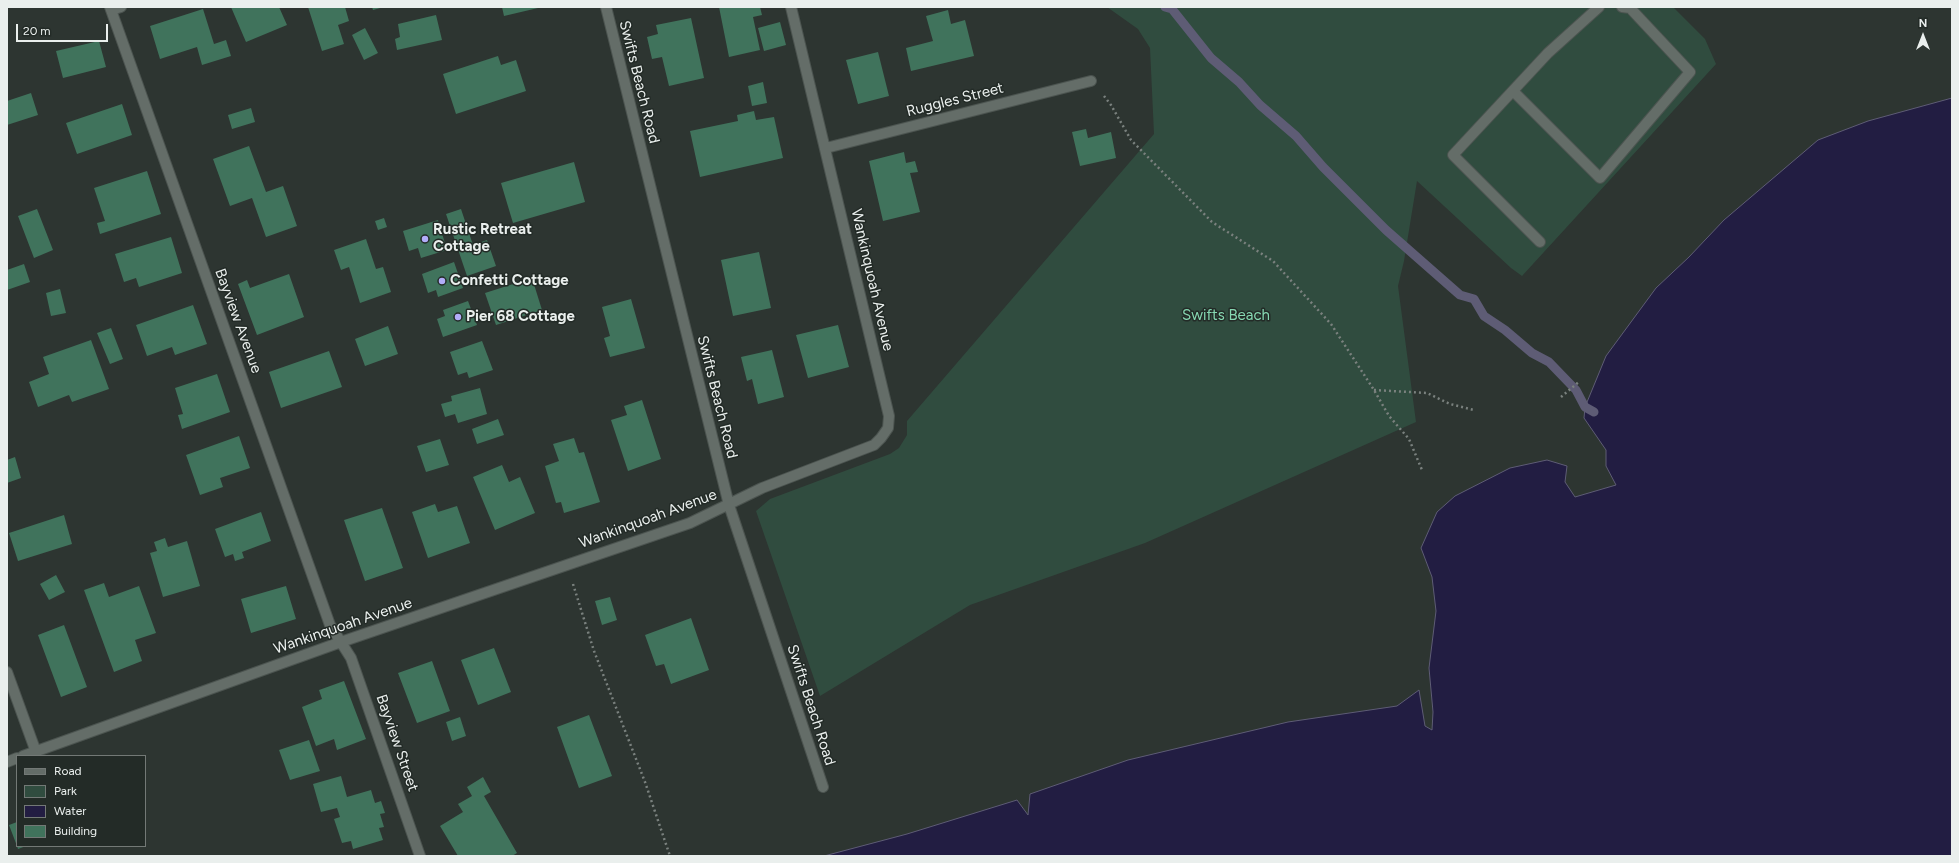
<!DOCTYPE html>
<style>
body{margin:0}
#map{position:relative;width:1959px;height:863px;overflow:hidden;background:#2d3531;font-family:Figtree,sans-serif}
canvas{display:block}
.frame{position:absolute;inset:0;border:8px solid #eaefed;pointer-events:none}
.legend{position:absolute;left:16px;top:755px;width:130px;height:92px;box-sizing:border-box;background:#232b27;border:1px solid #737976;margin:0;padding:5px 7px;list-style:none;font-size:12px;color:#eaefed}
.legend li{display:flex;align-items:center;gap:8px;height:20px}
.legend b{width:20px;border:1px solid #737976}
.north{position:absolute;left:1903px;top:16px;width:40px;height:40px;-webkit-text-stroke:3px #232b27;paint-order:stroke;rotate:0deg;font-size:11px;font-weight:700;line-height:16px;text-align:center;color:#eaefed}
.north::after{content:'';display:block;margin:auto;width:14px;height:18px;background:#eaefed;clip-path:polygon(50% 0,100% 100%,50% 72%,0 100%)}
.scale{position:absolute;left:16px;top:24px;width:92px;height:18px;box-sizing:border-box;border:2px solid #eaefed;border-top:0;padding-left:5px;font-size:12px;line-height:14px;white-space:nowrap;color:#eaefed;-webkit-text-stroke:3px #232b27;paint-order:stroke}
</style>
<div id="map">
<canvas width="1959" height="863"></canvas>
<div class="frame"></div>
<ul class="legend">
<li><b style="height:5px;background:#646d68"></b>Road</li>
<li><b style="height:11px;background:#304c3f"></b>Park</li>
<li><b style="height:11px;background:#221d42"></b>Water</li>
<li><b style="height:11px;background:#40735c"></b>Building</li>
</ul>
<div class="north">N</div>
<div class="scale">20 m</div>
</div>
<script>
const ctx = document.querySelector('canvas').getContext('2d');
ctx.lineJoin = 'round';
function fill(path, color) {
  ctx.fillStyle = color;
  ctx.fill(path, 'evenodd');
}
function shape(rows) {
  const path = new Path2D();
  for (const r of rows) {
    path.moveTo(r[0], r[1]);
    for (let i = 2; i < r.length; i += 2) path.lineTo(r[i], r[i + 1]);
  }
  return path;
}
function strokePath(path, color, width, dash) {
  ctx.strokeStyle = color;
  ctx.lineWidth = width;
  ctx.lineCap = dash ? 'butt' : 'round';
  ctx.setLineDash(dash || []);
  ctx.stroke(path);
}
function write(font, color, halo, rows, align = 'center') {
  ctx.font = font + ' Figtree,sans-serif';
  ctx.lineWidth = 3;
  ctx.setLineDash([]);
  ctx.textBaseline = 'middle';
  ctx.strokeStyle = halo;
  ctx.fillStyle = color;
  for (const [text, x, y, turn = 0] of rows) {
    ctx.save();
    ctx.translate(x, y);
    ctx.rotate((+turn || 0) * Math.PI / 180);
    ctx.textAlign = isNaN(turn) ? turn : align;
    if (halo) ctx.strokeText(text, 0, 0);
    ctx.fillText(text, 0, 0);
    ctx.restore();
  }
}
fill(shape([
 [1107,7,1673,7,1705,39,1716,64,1522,276,1511,268,1417,181,1404,261,1398,286,1416,422,1145,543,970,605,820,696,756,511,770,499,890,454,899,448,907,435,907,421,1154,134,1150,48,1138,29]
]), '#304c3f');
const water = shape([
 [1952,98,1952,856,824,856,907,834,1017,800,1028,815,1030,794,1128,760,1288,722,1397,706,1419,690,1425,726,1432,730,1433,712,1429,668,1436,611,1432,577,1421,548,1437,512,1455,496,1510,468,1547,460,1567,466,1565,482,1575,497,1616,485,1606,466,1606,450,1584,418,1585,407,1606,356,1656,288,1689,257,1724,220,1818,140,1868,121,1952,98]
]);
fill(water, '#221d42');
strokePath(water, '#5e5c75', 1);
strokePath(shape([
 [1165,7,1172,9,1211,58,1239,82,1260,105,1296,136,1323,167,1386,230,1460,295,1474,299,1484,316,1505,330,1532,353,1549,362,1576,390,1585,407,1594,412]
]), '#5e5c75', 9);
fill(shape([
 [231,7,279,7,287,25,246,42],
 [308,7,345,7,349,21,338,25,344,44,322,51],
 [372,7,384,7,373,10],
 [502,7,538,7,538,8,504,16],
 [719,7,760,7,762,15,753,17,760,50,729,57],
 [203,9,214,44,226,40,231,56,202,65,197,47,160,59,150,26],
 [948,10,951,24,965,20,974,56,911,71,906,48,933,41,926,16],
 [436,15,442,40,397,50,395,39,400,37,398,24],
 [691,18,704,78,669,86,662,57,652,59,647,37,658,34,656,25],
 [780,22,786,45,764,51,758,28],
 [365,28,378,53,364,60,352,35],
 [99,41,106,67,63,78,56,51],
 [878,52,889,96,858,104,846,60],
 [498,56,501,65,516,60,526,91,456,114,443,74],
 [763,82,767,103,752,106,748,86],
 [31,93,38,115,7,125,7,101],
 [122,104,132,135,77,154,66,123],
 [251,108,255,122,232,129,228,115],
 [754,111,756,120,774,117,783,158,700,177,690,131,738,121,737,115],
 [1086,129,1088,138,1111,132,1116,158,1080,166,1072,132],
 [249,146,266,192,283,186,297,226,266,237,252,198,230,206,213,159],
 [904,152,906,163,915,161,918,172,910,173,920,212,883,221,869,161],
 [574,162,585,202,513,223,501,183],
 [147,171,161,214,100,234,97,223,105,221,94,188],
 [37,209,53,250,34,258,18,216],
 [461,209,473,245,487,240,496,266,467,276,446,214],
 [384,218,387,227,378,230,375,221],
 [438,220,447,250,421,258,418,248,409,251,403,231],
 [171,237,182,273,139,287,136,278,124,282,115,254],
 [366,239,376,269,383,267,391,292,360,303,349,267,341,270,334,250],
 [759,252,771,308,733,316,721,260],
 [454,262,463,288,438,297,436,290,428,293,422,274],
 [24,264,30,282,7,290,7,270],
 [289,274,304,317,257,335,238,284,247,280,250,288],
 [532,278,542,310,496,325,485,293],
 [60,289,66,313,51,316,46,293],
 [631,299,645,348,610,357,604,338,610,336,602,307],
 [468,301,477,325,443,337,437,319,445,316,443,310],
 [193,305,207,344,175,355,172,347,147,356,136,325],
 [838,325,849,367,808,378,796,335],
 [388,326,398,354,365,366,355,339],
 [111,328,123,359,110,364,97,333],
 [91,340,109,389,72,402,69,395,38,407,29,382,49,374,43,357],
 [482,341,493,370,469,378,467,372,458,375,450,352],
 [772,350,784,397,758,404,752,379,747,381,741,357],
 [329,351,342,387,281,408,269,372],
 [217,374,230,412,182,429,178,415,183,414,175,388],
 [480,388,487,414,458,423,455,414,445,417,441,404,452,401,451,396],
 [642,400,661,459,628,471,611,420,627,415,624,406],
 [498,419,504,435,477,444,472,429],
 [239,436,250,468,220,478,223,487,200,495,186,455],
 [574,438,579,453,584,452,600,502,564,513,561,502,556,503,545,466,559,461,553,444],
 [440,439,449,465,426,472,417,446],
 [15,457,21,478,7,483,7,460],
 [502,465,509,482,520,477,535,513,495,530,473,477],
 [435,504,438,512,457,506,470,543,428,558,412,512],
 [382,508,403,568,365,581,344,520],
 [261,512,271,541,242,552,244,558,235,561,233,554,225,557,215,529],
 [64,515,72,544,18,561,9,533],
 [165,538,168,547,187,541,200,586,163,597,150,553,157,551,154,542],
 [56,575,65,592,49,600,40,584],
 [104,583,109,597,139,586,156,633,135,640,142,661,114,672,84,590],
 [286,586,296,619,251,633,241,599],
 [610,597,617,620,602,625,595,601],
 [691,618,709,670,671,684,664,664,656,666,645,635],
 [64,625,87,687,61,697,38,635],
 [494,648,511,692,478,705,461,660],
 [432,661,450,711,417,723,398,673],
 [344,681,366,739,337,750,334,739,316,746,302,707,322,699,319,690],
 [589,715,612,776,579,788,557,727],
 [460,717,466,736,452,741,446,722],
 [309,740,320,771,290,780,279,750],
 [341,776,347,797,371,790,375,803,381,801,385,813,380,814,384,827,379,828,383,840,353,849,351,841,342,843,334,819,340,817,337,808,321,812,313,784],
 [483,777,491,792,484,796,517,853,512,856,458,856,440,826,463,812,458,804,472,796,467,787],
 [17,822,17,846,9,825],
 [17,846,26,846,18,849]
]), '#40735c');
const minor = shape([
 [110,7,330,625,351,658,420,856],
 [606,7,729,505,823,787],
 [111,10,121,7],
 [1513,91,1600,178,1690,72,1630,8,1622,7],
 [826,148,1091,81],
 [1540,242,1453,155,1548,53,1599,7],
 [7,672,36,752],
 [23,756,341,642,690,523,762,488,874,445,881,438,888,428,889,416,791,7],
 [7,762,17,758]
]);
strokePath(minor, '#4c5450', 12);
strokePath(shape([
 [1104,96,1111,105,1131,140,1212,222,1273,261,1331,324,1374,390,1389,416,1409,439,1422,470],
 [1374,390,1427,393,1450,404,1474,410],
 [1561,397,1580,381],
 [573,584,594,651,645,782,670,856]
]), '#7a817e', 2.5, [2, 3]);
strokePath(minor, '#646d68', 10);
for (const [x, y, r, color] of [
 [425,239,4,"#b2adf9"],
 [442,281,4,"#b2adf9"],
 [458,317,4,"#b2adf9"]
]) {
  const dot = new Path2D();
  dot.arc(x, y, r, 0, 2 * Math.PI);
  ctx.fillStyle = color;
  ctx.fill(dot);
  strokePath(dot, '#232b27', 1.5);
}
write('15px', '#eaefed', '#232b27', [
 ["Swifts Beach Road",639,82,76],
 ["Ruggles Street",955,100,-14],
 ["Wankinquoah Avenue",872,280,77],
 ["Bayview Avenue",238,321,70],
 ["Swifts Beach Road",717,397,76],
 ["Wankinquoah Avenue",648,519,-20],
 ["Wankinquoah Avenue",343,626,-19],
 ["Swifts Beach Road",811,705,72],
 ["Bayview Street",397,743,71]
]);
write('bold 15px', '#eaefed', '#232b27', [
 ["Rustic Retreat",433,230],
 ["Cottage",433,247],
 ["Confetti Cottage",450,281],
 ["Pier 68 Cottage",466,317]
], 'left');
write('15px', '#86d8b2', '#232b27', [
 ["Swifts Beach",1226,316]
]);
</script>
